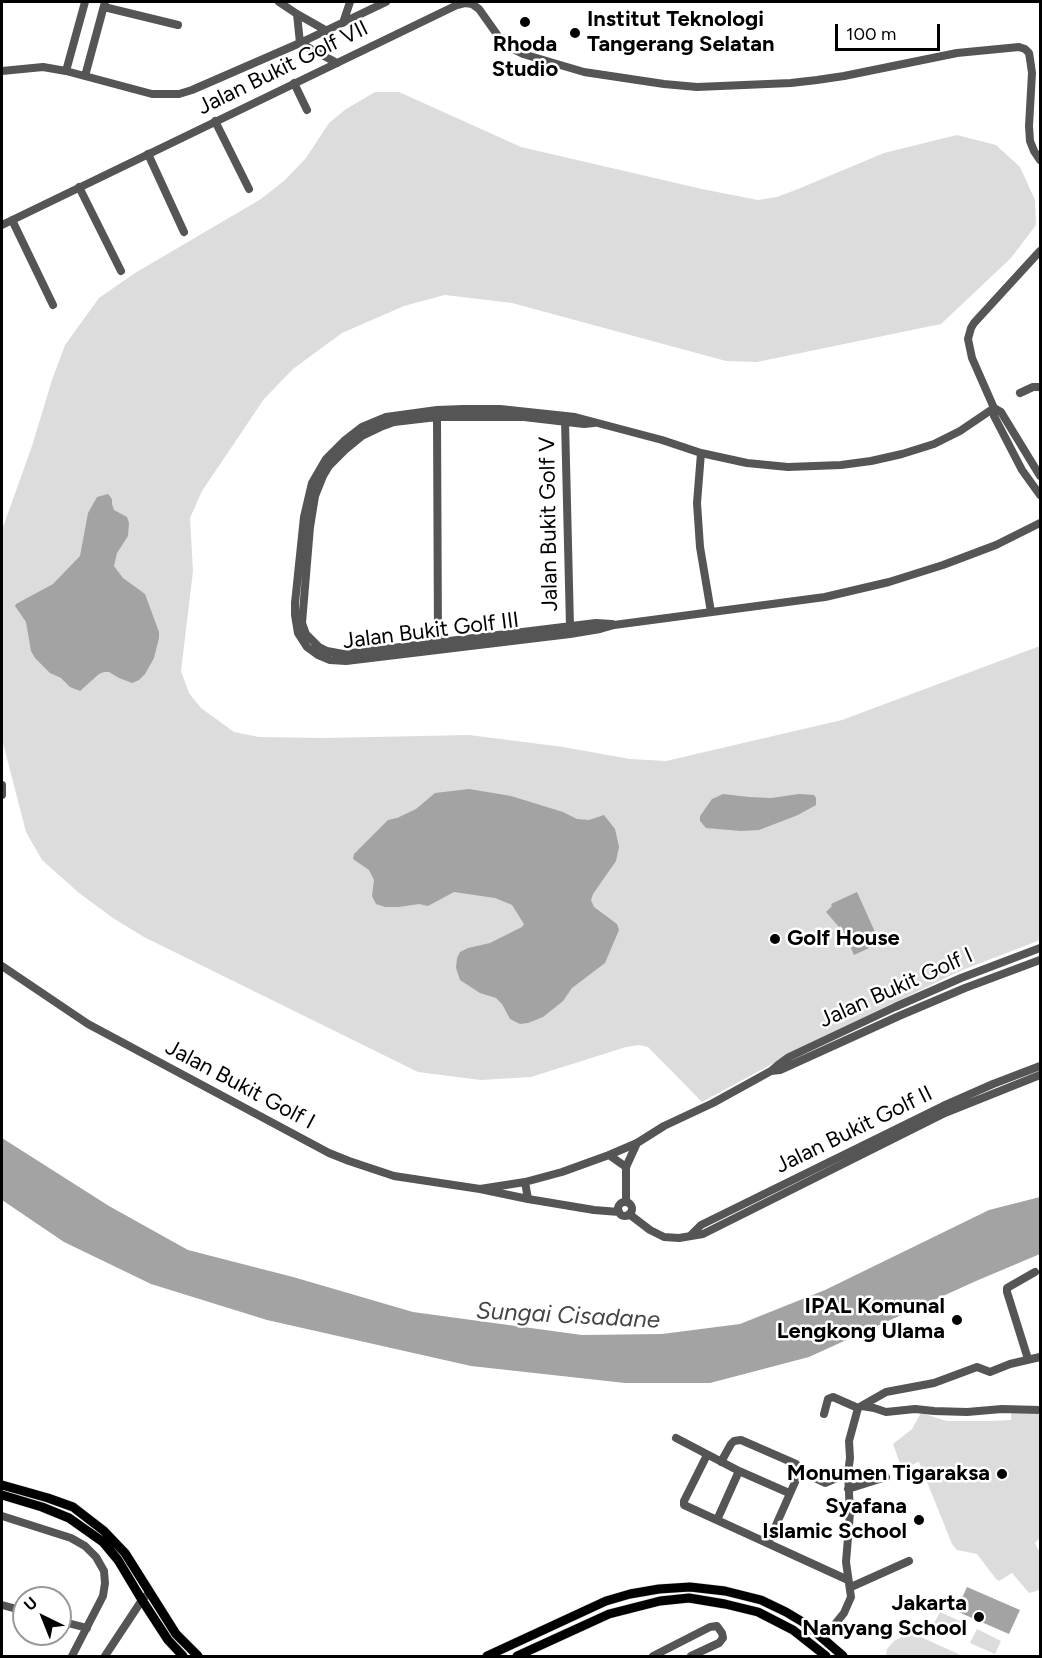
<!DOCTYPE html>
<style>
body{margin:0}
#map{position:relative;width:1042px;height:1658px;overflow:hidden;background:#fff;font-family:Figtree,sans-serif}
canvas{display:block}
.frame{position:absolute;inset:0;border:3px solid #000;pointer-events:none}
.north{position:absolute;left:12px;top:1586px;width:60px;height:60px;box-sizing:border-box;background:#fff;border:2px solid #999;border-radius:50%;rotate:317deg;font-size:16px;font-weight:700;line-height:24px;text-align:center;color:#000}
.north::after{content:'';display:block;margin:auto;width:21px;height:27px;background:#000;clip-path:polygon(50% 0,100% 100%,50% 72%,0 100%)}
.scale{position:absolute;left:835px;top:24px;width:105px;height:27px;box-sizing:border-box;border:3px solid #000;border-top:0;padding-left:8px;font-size:18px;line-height:21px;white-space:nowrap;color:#000;-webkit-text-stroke:4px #fff;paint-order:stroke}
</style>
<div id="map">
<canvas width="1042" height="1658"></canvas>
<div class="frame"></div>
<div class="north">U</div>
<div class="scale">100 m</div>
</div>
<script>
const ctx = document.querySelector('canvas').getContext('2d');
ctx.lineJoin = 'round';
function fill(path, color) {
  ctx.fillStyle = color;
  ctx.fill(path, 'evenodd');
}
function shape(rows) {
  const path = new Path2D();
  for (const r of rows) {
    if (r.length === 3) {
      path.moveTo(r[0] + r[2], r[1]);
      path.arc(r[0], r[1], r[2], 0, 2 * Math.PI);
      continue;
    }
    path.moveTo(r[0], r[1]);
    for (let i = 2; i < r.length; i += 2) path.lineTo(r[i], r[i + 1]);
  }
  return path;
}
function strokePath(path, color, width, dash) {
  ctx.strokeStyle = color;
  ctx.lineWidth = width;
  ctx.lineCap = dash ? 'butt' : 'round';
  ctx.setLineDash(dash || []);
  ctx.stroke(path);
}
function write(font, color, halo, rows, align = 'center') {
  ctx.font = font + ' Figtree,sans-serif';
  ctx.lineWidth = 5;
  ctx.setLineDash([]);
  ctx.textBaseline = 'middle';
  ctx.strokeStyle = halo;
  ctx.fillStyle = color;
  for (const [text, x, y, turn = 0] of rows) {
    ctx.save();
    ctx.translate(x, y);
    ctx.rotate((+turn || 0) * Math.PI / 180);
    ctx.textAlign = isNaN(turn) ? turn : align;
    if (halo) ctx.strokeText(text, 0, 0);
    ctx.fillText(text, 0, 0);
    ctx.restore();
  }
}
fill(shape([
 [375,92,399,92,521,147,702,189,758,200,777,197,798,189,884,153,957,135,996,145,1020,167,1035,200,1036,225,1011,258,941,324,757,362,726,361,512,303,445,295,404,306,342,333,293,369,264,399,202,491,190,518,193,571,181,671,189,693,201,708,234,732,259,737,324,738,469,735,563,747,630,759,666,761,842,720,1040,646,1040,940,960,971,807,1045,702,1102,648,1047,639,1045,626,1047,531,1077,481,1080,418,1072,144,937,113,918,79,893,42,860,26,832,2,739,2,530,32,446,52,380,65,345,99,298,135,273,261,199,285,180,306,158,329,123,346,109],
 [1011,1411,1040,1413,1040,1538,1035,1543,1040,1553,1040,1590,1029,1593,1012,1573,999,1581,996,1579,977,1554,957,1550,952,1544,919,1462,902,1469,893,1444,912,1429,921,1413,947,1421,991,1421,1011,1420],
 [940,1612,964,1623,958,1637,933,1625],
 [977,1629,1001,1641,995,1654,970,1643],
 [914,1634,963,1656,886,1656,887,1649,894,1641,905,1635]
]), '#dcdcdc');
fill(shape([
 [108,494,112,499,112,504,114,510,127,517,129,523,128,536,117,553,114,566,123,578,145,594,159,632,159,638,154,658,145,674,139,680,132,683,119,678,109,672,104,672,99,674,80,691,70,687,61,678,50,673,35,658,31,651,26,622,15,606,16,604,53,584,80,556,88,513,97,497],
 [469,789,511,796,563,812,577,819,589,820,604,815,615,829,619,847,616,861,593,894,591,900,594,907,617,924,619,930,605,963,572,988,563,1001,543,1017,528,1023,520,1024,510,1019,502,1004,496,998,480,993,460,980,456,968,457,958,460,952,468,948,490,943,522,927,524,924,512,905,495,898,454,892,428,906,419,904,399,907,385,907,376,904,372,896,374,880,369,870,353,859,354,854,388,820,397,818,416,809,435,793],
 [723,794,749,797,771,798,799,794,814,795,816,798,816,805,798,815,759,830,741,831,706,828,700,821,700,816,712,799],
 [857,892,880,943,854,955,841,926,839,927,826,912,832,906,831,904],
 [2,1138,109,1206,188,1250,293,1277,413,1312,582,1335,662,1334,740,1324,825,1290,989,1210,1040,1197,1040,1254,976,1281,809,1357,710,1383,625,1383,471,1366,267,1320,151,1284,64,1242,2,1200],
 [967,1587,1020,1610,1009,1634,956,1611]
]), '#a3a3a3');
const major = shape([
 [2,1485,48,1498,73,1507,104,1531,125,1553,176,1634,198,1656],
 [2,1495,42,1507,69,1518,103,1542,118,1560,142,1600,168,1640,183,1656],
 [487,1656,606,1601,630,1594,659,1589,690,1587,725,1591,761,1600,786,1612,806,1624,843,1656],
 [517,1656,609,1614,660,1601,689,1598,725,1604,758,1612,793,1630,826,1656]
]);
strokePath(major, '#dbdbdb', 10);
strokePath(shape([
 [279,2,297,14],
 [104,7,178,25],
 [343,23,350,2],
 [327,31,297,14,300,43,337,63],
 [2,71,43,67,66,71,152,94,179,94,192,90,300,43,386,2],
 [66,71,85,2],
 [85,76,105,2],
 [294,83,307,110],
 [215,121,249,189],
 [148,154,184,232],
 [79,187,121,271],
 [12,220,53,305],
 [2,225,457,5,465,3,472,4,479,9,501,40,507,46,523,54,584,72,664,84,697,87,791,83,817,80,844,76,957,53,1019,47,1025,49,1029,53,1030,59,1032,73,1029,126,1030,141,1034,151,1040,160],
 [1040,251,974,323,971,328,968,339,972,358,994,408,994,416,1022,470,1040,495],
 [1020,393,1033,387,1040,387],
 [994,408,960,431,934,444,902,454,871,461,841,465,788,467,747,463,701,453,662,440,575,417,500,409,463,409,437,410,386,417,362,427,344,441,326,459,312,483,304,517,295,603,295,615,298,633,307,647,318,655,330,660,346,661,570,634,600,629,614,625,825,597,889,582,943,565,996,545,1040,523],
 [994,408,1001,412,1040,476],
 [437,417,438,642],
 [565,421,570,626],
 [594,423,584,424,524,417,437,417,394,422,383,426,362,436,345,450,329,466,323,476,315,496,310,527,302,623,306,634,319,647,327,651,343,654,596,623,612,624],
 [701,453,697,503,700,547,711,612],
 [2,785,2,795],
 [2,966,88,1024,329,1153,349,1161,394,1176,480,1189],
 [771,1071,778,1065,789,1057,895,1007,961,978,1040,948],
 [609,1155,626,1167],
 [525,1182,528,1199],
 [625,1209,7],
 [626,1202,626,1167,637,1143],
 [619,1212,594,1210,528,1199,480,1189,525,1182,562,1172,609,1155,637,1143,664,1126,713,1103,771,1071,780,1070,899,1016,965,988,1040,960],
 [629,1214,650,1230,664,1237,679,1238,703,1234,945,1113,1040,1075],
 [690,1236,701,1225,943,1106,993,1084,1040,1066],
 [1028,1359,1007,1292,1007,1288,1035,1272],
 [862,1406,874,1408,886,1412,915,1409,934,1411,967,1412,1002,1409,1040,1410],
 [824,1414,828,1399,833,1397,858,1408],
 [676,1438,739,1471,789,1493],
 [707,1455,684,1501,684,1505,848,1580],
 [721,1462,731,1444,734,1441,741,1440,796,1464,800,1468,800,1471,768,1543],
 [800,1471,825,1483,848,1473],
 [848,1489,886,1477],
 [2,1516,71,1538,85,1546,96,1557,104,1571,105,1583,103,1596,72,1656],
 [717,1520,739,1471],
 [851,1587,909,1561],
 [2,1605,24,1611],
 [60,1621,87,1628],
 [823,1639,844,1613,851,1597,846,1562,850,1513,848,1473,850,1458,849,1441,858,1408,886,1392,934,1383,977,1367,990,1372,1010,1364,1040,1357],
 [105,1656,142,1600,146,1596],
 [653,1656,710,1627,717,1626,722,1633,723,1638,719,1643,691,1656]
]), '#555', 8);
strokePath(major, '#000', 9);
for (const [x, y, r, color] of [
 [525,22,6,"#000"],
 [575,33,6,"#000"],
 [775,939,6,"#000"],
 [957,1320,6,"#000"],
 [1002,1474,6,"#000"],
 [919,1520,6,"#000"],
 [979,1617,6,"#000"]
]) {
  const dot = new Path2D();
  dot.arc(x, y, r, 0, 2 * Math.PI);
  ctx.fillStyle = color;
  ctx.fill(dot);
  strokePath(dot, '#fff', 2);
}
write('bold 22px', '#000', '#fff', [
 ["Institut Teknologi",587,20,"left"],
 ["Tangerang Selatan",587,45,"left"],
 ["Rhoda",525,45,"center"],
 ["Studio",525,70,"center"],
 ["Golf House",787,939,"left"],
 ["IPAL Komunal",945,1307],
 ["Lengkong Ulama",945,1332],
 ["Monumen Tigaraksa",990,1474],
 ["Syafana",907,1507],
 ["Islamic School",907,1532],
 ["Jakarta",967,1604],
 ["Nanyang School",967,1629]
], 'right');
write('22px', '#000', '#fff', [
 ["Jalan Bukit Golf VII",283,68,-26],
 ["Jalan Bukit Golf V",549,524,-91],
 ["Jalan Bukit Golf III",431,631,-7],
 ["Jalan Bukit Golf I",896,988,-24],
 ["Jalan Bukit Golf I",240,1085,28],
 ["Jalan Bukit Golf II",854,1130,-26]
]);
write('italic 24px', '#444', '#fff', [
 ["Sungai Cisadane",568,1316,3]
]);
</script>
